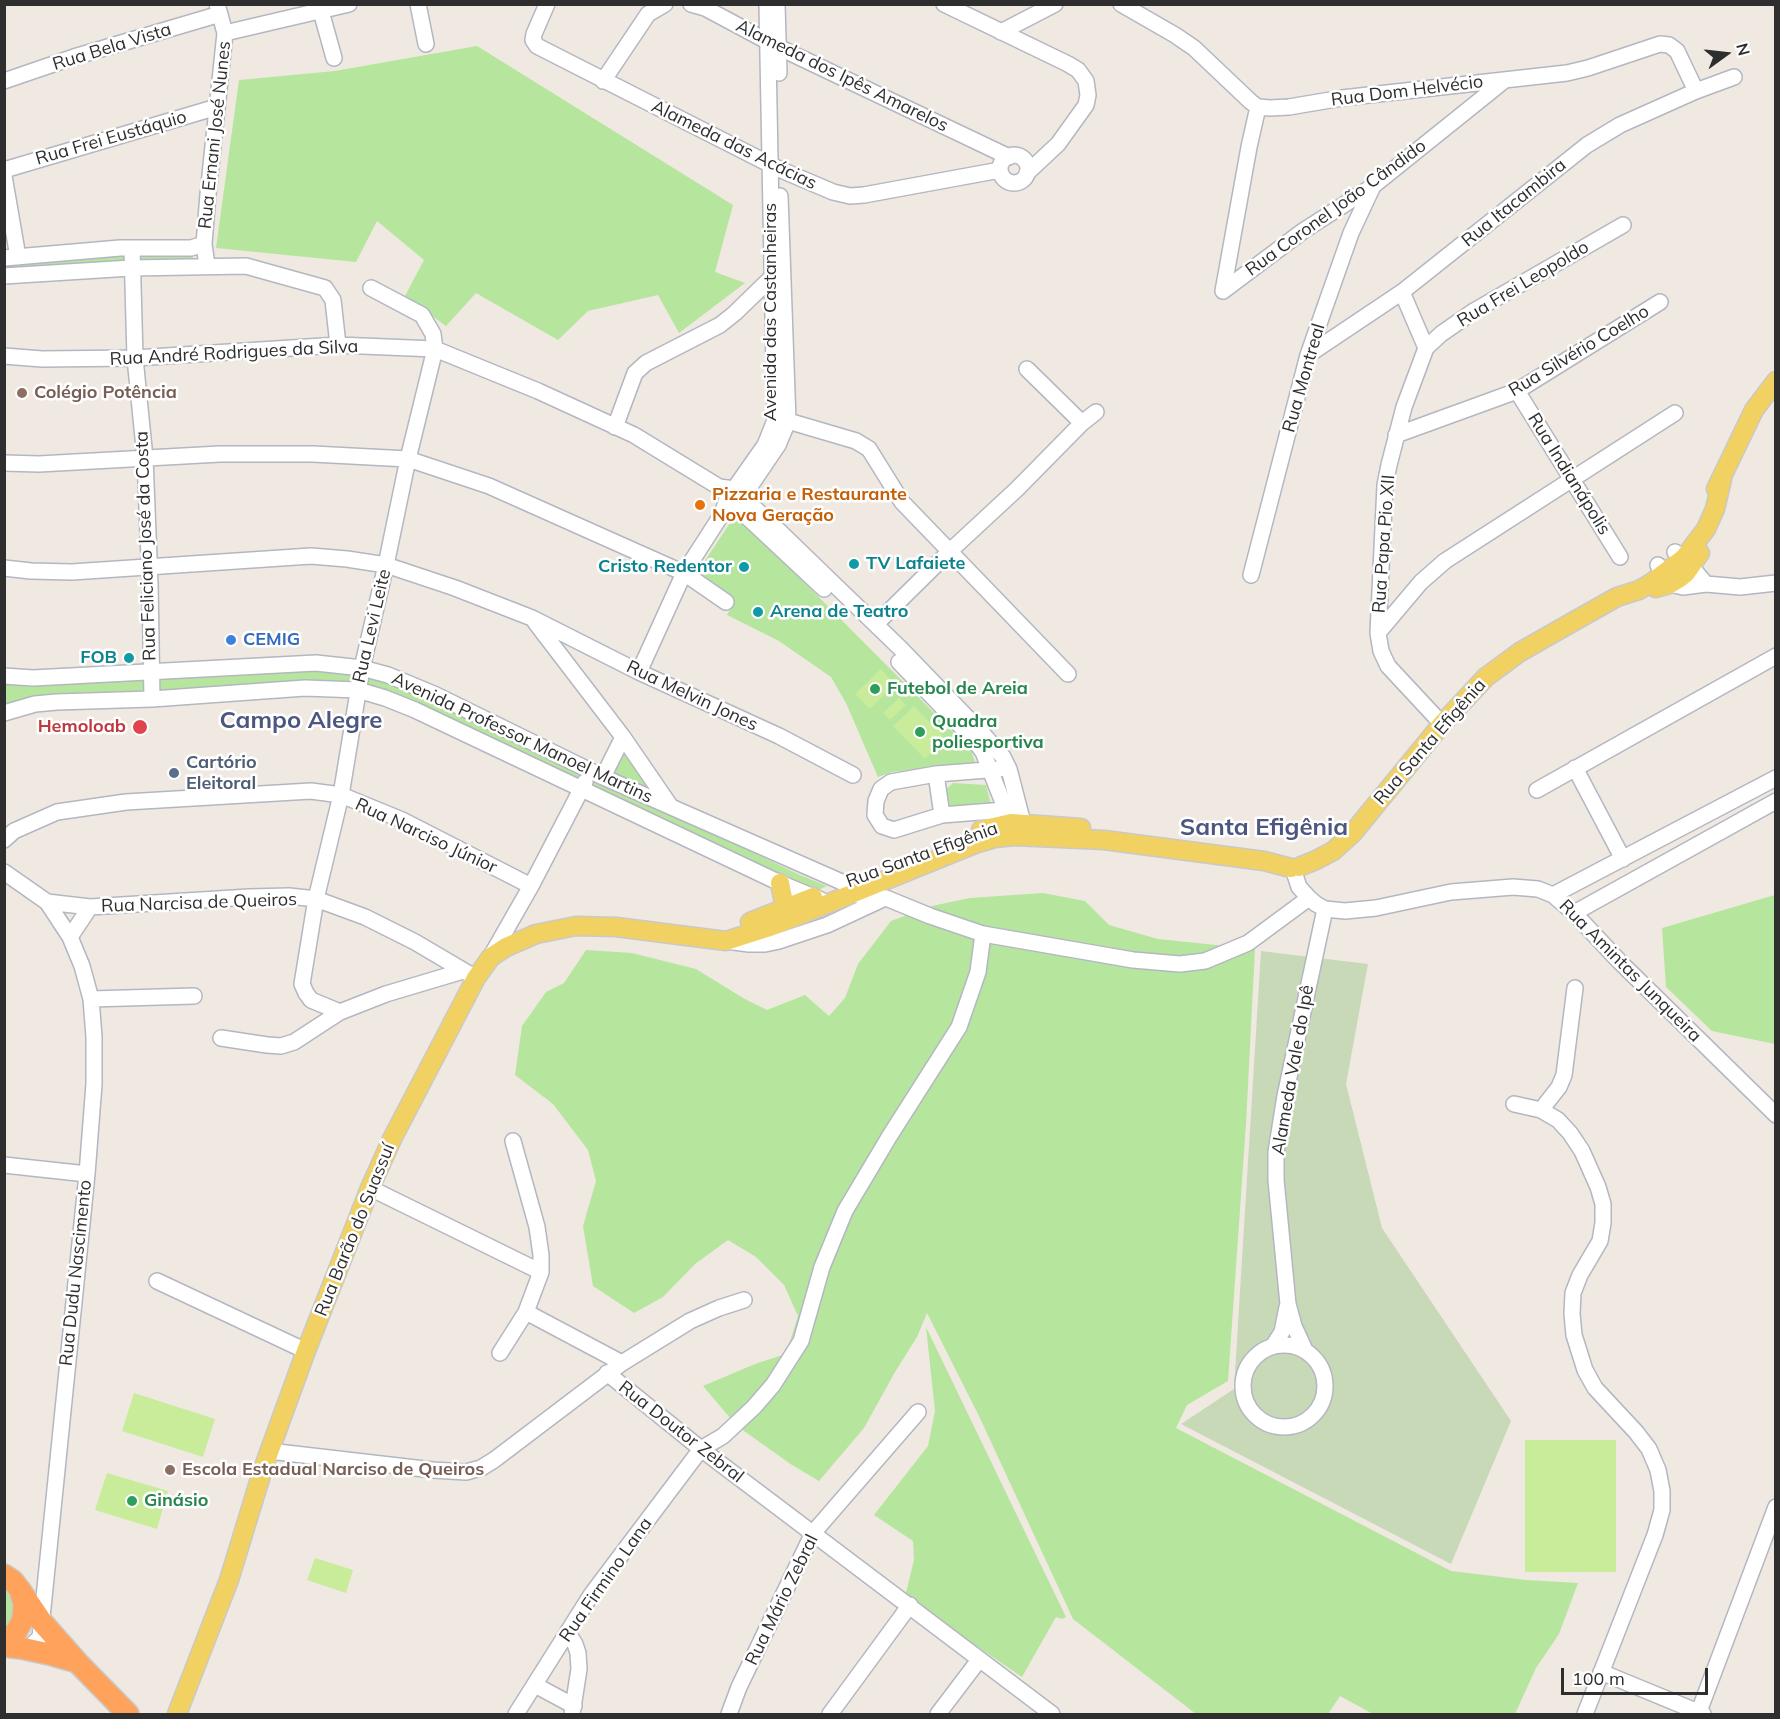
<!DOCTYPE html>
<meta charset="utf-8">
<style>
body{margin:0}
#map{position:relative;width:1780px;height:1719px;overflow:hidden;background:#efe9e1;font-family:Mulish,sans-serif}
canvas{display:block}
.frame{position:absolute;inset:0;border:6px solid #2e2e2e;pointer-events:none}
.north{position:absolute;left:1696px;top:24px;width:60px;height:60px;-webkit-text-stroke:4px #fff;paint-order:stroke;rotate:75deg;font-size:16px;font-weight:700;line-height:24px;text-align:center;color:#2e2e2e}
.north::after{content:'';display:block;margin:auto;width:21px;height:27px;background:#2e2e2e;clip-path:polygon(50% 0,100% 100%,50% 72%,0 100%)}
.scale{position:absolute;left:1561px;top:1668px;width:147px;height:27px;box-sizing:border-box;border:3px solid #2e2e2e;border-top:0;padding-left:8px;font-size:18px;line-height:21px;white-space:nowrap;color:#2e2e2e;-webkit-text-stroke:4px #fff;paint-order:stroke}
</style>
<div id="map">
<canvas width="1780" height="1719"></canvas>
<div class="frame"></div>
<div class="north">N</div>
<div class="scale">100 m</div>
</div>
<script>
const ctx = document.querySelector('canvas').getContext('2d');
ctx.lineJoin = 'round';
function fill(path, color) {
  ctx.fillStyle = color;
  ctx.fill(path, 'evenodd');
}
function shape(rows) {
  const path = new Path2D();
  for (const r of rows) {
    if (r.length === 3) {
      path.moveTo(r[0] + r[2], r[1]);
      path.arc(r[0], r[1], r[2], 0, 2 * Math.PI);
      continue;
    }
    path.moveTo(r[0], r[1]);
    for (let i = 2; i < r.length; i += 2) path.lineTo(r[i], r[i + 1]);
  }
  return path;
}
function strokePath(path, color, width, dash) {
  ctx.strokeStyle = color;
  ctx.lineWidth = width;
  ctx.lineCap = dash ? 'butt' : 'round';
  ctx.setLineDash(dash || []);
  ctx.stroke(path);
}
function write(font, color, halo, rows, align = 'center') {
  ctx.font = font + ' Mulish,sans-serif';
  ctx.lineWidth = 5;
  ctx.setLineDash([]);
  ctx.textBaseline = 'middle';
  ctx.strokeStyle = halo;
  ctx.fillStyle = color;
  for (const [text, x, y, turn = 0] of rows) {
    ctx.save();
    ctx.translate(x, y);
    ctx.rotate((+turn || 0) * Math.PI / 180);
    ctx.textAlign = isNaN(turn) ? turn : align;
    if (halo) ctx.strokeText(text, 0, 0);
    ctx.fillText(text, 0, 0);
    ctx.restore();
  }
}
fill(shape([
 [477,46,733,205,715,272,745,283,679,333,658,295,588,311,558,340,476,293,446,326,405,296,424,260,377,221,356,262,216,248,239,80,335,71],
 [190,252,197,265,137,264,135,253],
 [129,253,131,263,5,273,5,262],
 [736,514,971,750,975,762,892,772,878,777,846,703,831,677,779,641,727,615,734,601,698,571],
 [310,667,358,672,354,688,156,695,154,673],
 [367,674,413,688,588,770,580,783,363,691],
 [148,675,150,698,5,710,4,677],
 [625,747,660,797,608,770],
 [591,775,800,875,827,886,814,892,584,789],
 [953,783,986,785,992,809,948,809,944,791],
 [1043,893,1085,901,1109,925,1158,939,1255,949,1246,1124,1228,1381,1187,1405,1176,1428,1451,1571,1526,1580,1578,1583,1559,1634,1536,1668,1515,1714,1373,1714,1340,1696,1328,1714,1196,1714,1073,1619,979,1416,927,1313,917,1337,895,1372,864,1428,819,1481,792,1465,737,1426,703,1386,755,1364,786,1354,798,1316,784,1285,756,1257,728,1240,695,1264,663,1297,634,1313,593,1286,583,1226,596,1181,588,1150,553,1104,515,1075,522,1026,546,992,564,983,586,950,632,953,696,969,743,998,767,1010,805,995,829,1016,845,998,858,964,891,921,932,906,970,898],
 [1775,895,1775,1044,1712,1031,1666,987,1662,928],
 [926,1327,1066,1617,1062,1619,1056,1617,1022,1677,905,1597,914,1560,913,1541,874,1515,928,1446,935,1411],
 [5,1589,13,1602,14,1612,12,1622,5,1632]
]), '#b6e59e');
fill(shape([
 [1261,951,1368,964,1346,1084,1382,1228,1511,1421,1451,1564,1181,1424,1234,1389]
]), '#c8d9b8');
fill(shape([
 [881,669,895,684,870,709,855,694],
 [899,698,906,705,890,720,883,713],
 [914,706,946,739,925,759,893,726],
 [134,1393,215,1419,203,1457,122,1431],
 [1525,1440,1616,1440,1616,1572,1525,1572],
 [107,1473,168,1491,157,1529,95,1510],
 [315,1558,353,1570,346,1593,307,1580]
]), '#c9ec9a');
const minor = shape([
 [319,4,334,58],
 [418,4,426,44],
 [547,4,534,34,533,40,537,46,779,169,833,192,850,196,864,195,1000,170],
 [691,4,705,8,778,47,1009,157],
 [777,4,779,73],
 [944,4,1068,64,1078,70,1086,81,1088,95,1086,105,1058,144,1027,173],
 [1121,4,1175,35,1194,48,1251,102,1258,107,1270,108,1289,107,1342,98,1567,73,1588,68,1660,44,1669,45,1677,51,1696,91],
 [1001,32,1055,4],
 [225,33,349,4],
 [4,81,74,57,220,14],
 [603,81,648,14,665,4],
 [1014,169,14],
 [4,170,217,107],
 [4,176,18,257],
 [132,248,135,358,145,458,150,583,152,699],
 [4,258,120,248,191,248,204,244],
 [207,266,204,244,208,194,225,33,217,4],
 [4,276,131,268,246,266,325,288,333,300,338,345],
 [1223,291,1303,231,1373,186,1505,80],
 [1223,291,1249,147,1258,107],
 [1402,292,1426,348],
 [1308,355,1402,292,1587,145,1620,125,1696,91,1734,77],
 [4,356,42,359,135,358,338,345,435,349,538,391,634,435,719,487,734,489,775,527,901,649,982,733,1003,757,1009,769,1023,823,1023,834],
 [1027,369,1082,423],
 [1517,391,1620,557],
 [781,420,788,421,856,441,869,449,902,502,1068,674],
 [615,427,635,373,646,363,720,325,735,313,772,277],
 [1396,435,1517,391,1660,302],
 [4,463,39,464,220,454,313,454,408,459,489,486,684,573,726,602],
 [730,501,824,589],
 [722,514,736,507,778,445,788,421,780,196],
 [1658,565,1663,575,1670,584,1683,587,1706,584,1684,558,1675,552],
 [4,568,31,571,72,572,311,556,347,559,386,565,455,588,532,618,639,672,779,736,853,775],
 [1251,575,1308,355,1351,233,1373,186],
 [1706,584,1740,587,1776,583],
 [535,622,623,737,671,807],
 [876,624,950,551,1017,489,1082,423,1096,412],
 [1378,633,1421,582,1445,561,1675,413],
 [899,662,974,740,983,752,1011,823,1013,834],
 [639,672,684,573,722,514,727,499,765,445,775,420,767,4],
 [4,676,33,678,316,663,362,668,388,675,436,695,603,777,844,883],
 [4,713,35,704,57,702,152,699,305,688,358,690,385,698,415,710,780,883,821,900],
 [1442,724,1388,666,1381,651,1378,633,1385,485,1389,465,1404,407,1426,348,1441,334,1474,311,1623,225],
 [1575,768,1623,859],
 [1000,769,936,774,891,782,881,789,876,801,875,815,882,826,894,830,942,815,1005,810],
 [936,774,942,815],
 [603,777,623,737],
 [1537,790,1776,656],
 [4,840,14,831,57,812,126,802,311,791,341,795,402,820,531,886],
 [1293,869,1299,887,1309,898,1316,904,1325,909,1345,911,1376,908,1451,892,1513,887,1538,889,1553,895,1574,913,1619,961,1776,1115],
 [4,872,47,902,70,937,82,966,91,999,94,1037,94,1084,87,1174,40,1637,28,1649],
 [851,894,886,898,930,916,983,934,1133,960,1180,964,1205,961,1248,943,1309,898],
 [1553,895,1776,778],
 [47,902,90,907,249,897,289,896,316,899,365,917,415,942,476,978],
 [1574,913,1776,801],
 [70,937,90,907],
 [726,941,749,944,765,944,779,941,827,925,885,898],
 [491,956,531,886,585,782],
 [91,999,194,996],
 [340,1012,311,1000,306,993,302,984,316,899,341,795,362,668,386,565,408,459,435,349,433,334,422,315,371,288],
 [221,1038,267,1045,281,1046,294,1042,340,1012,386,994,463,971],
 [1514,1104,1541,1110,1558,1120,1570,1133,1582,1151,1598,1187,1603,1204,1603,1223,1600,1241,1580,1275,1573,1293,1572,1314,1574,1335,1585,1370,1595,1388,1636,1432,1649,1449,1658,1470,1662,1491,1662,1510,1655,1535,1585,1714],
 [1541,1110,1559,1087,1564,1075,1575,988],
 [4,1165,87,1174],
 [370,1188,541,1272],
 [157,1281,306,1351],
 [526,1312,622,1363],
 [1284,1386,41],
 [1273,1346,1282,1332,1287,1307],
 [1305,1350,1294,1326,1288,1304,1276,1180,1276,1152,1285,1096,1325,909],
 [500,1353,526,1312,541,1272,541,1255,537,1227,513,1141],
 [607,1373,701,1449,1052,1714],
 [269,1451,433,1470,466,1472,481,1468,494,1460,622,1363,690,1321,719,1308,744,1300],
 [568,1633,575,1644,578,1653,579,1669,572,1714],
 [1601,1672,1703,1714],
 [535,1685,574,1706],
 [516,1714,591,1595,701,1449,723,1436,754,1407,773,1385,801,1341,822,1267,845,1211,889,1137,959,1027,978,972,983,934],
 [729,1714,739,1687,813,1533,918,1412],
 [830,1714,910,1605],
 [938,1714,979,1660],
 [1698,1714,1776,1507]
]);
const major = shape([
 [1716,489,1754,410,1776,381],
 [1656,588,1670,584,1680,578,1686,573,1700,553],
 [981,830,1011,823,1081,828],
 [1299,867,1316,860,1333,851,1352,834,1442,724,1486,677,1520,652,1585,615,1617,597,1639,590,1651,583,1684,558,1706,529,1715,509,1722,479],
 [780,883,785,907],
 [750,922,813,897],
 [177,1714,229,1580,263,1469,306,1351,370,1188,392,1139,476,978,491,957,506,947,536,934,576,926,616,927,726,941,770,927,975,844,995,838,1014,836,1104,840,1264,861,1291,868]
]);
const highway = shape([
 [4,1575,13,1581,20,1590,24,1604,23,1619,16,1632,4,1641],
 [20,1590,41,1621,78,1663,128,1714],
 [4,1646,21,1648,49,1654,77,1662]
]);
strokePath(minor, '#b4b7c1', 18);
strokePath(major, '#c9c9c9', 21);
strokePath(highway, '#c9c9c9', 24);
strokePath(minor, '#fff', 15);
strokePath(major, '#f2d163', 18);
strokePath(highway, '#ffa35c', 21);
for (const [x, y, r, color] of [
 [22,393,6,"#8d6e63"],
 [700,505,6,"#e8710a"],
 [854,564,6,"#0f9aa8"],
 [744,567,6,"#0f9aa8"],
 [758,612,6,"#0f9aa8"],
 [231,640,6,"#3f7fe0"],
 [129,658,6,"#0f9aa8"],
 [875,689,6,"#2e9e5b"],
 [140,727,8,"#e0444e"],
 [920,732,6,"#2e9e5b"],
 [174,773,6,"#5c6f8a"],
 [170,1470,6,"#8d6e63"],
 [132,1501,6,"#2e9e5b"]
]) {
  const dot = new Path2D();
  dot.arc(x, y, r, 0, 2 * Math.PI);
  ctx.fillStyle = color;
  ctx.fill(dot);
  strokePath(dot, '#fff', 2);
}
write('18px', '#2e2e2e', '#fff', [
 ["Rua Bela Vista",112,47,-17],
 ["Alameda dos Ipês Amarelos",842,76,26],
 ["Rua Dom Helvécio",1407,91,-7],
 ["Rua Ernani José Nunes",215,135,-84],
 ["Rua Frei Eustáquio",111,138,-16],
 ["Alameda das Acácias",734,145,26],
 ["Rua Itacambira",1514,203,-39],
 ["Rua Coronel João Cândido",1336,208,-36],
 ["Rua Frei Leopoldo",1523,284,-31],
 ["Avenida das Castanheiras",771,312,-90],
 ["Rua Silvério Coelho",1579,351,-31],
 ["Rua André Rodrigues da Silva",234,353,-3],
 ["Rua Montreal",1304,378,-74],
 ["Rua Indianápolis",1569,474,58],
 ["Rua Papa Pio XII",1384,544,-86],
 ["Rua Feliciano José da Costa",146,546,-92],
 ["Rua Levi Leite",372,626,-77],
 ["Rua Melvin Jones",692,696,25],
 ["Avenida Professor Manoel Martins",522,738,25],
 ["Rua Santa Efigênia",1430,742,-49],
 ["Rua Narciso Júnior",426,836,25],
 ["Rua Santa Efigênia",922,855,-20],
 ["Rua Narcisa de Queiros",199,903,-2],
 ["Rua Amintas Junqueira",1630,971,45],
 ["Alameda Vale do Ipê",1293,1070,-80],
 ["Rua Barão do Suassuí",355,1230,-68],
 ["Rua Dudu Nascimento",76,1273,-84],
 ["Rua Doutor Zebral",681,1432,38],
 ["Rua Firmino Lana",606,1580,-55],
 ["Rua Mário Zebral",782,1600,-64]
]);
write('bold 18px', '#785e54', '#fff', [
 ["Colégio Potência",34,393],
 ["Escola Estadual Narciso de Queiros",182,1470]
], 'left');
write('bold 18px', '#c56008', '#fff', [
 ["Pizzaria e Restaurante",712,495],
 ["Nova Geração",712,516]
], 'left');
write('bold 18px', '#0d838f', '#fff', [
 ["TV Lafaiete",866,564],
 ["Cristo Redentor",732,567,"right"],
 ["Arena de Teatro",770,612],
 ["FOB",117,658,"right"]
], 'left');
write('bold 18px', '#366cbe', '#fff', [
 ["CEMIG",243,640]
], 'left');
write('bold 18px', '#27864d', '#fff', [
 ["Futebol de Areia",887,689],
 ["Quadra",932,722],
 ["poliesportiva",932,743],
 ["Ginásio",144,1501]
], 'left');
write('bold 18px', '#be3a42', '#fff', [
 ["Hemoloab",126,727]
], 'right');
write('bold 18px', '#4e5e75', '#fff', [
 ["Cartório",186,763],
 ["Eleitoral",186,784]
], 'left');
write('bold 24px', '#4d5680', '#fff', [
 ["Campo Alegre",301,721],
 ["Santa Efigênia",1264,828]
]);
</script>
